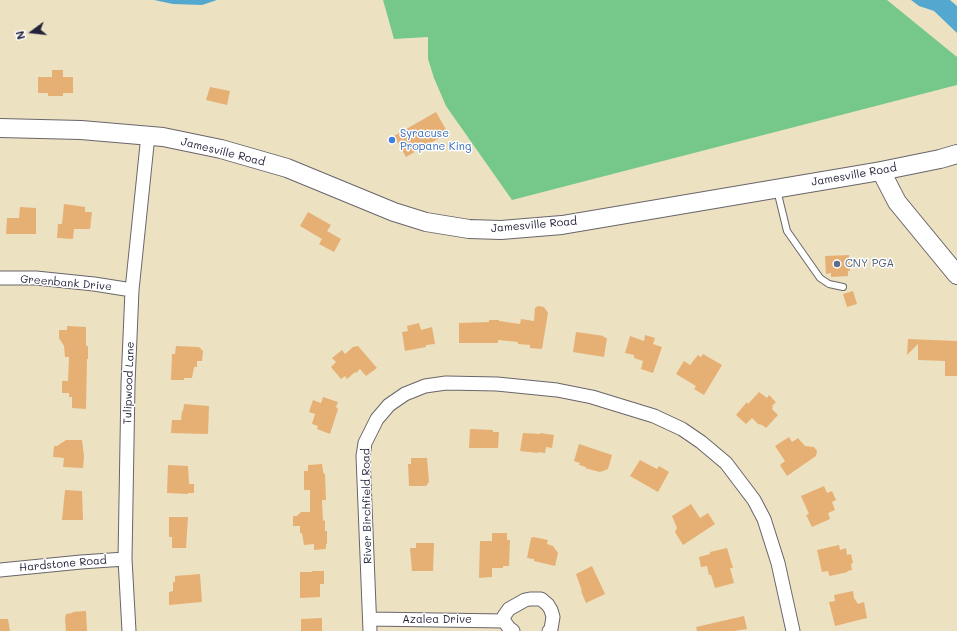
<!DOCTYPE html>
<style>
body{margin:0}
#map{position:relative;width:957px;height:631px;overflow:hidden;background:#ece2c2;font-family:Mali,sans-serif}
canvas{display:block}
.north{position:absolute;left:12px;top:12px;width:40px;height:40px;-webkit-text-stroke:3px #fff;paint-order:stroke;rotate:255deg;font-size:11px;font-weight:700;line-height:16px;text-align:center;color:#22223b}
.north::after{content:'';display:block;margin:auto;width:14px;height:18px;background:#22223b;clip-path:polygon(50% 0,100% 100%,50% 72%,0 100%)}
</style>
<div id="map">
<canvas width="957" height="631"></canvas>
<div class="north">N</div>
</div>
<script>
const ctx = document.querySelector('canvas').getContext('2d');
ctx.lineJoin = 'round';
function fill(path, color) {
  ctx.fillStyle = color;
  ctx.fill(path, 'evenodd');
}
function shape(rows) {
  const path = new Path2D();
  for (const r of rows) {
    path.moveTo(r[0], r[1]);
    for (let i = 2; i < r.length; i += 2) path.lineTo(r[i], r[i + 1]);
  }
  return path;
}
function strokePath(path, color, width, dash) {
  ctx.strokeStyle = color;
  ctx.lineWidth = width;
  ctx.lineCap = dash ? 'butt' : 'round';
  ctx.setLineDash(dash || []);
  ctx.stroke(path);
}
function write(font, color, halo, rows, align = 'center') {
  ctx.font = font + ' Mali,sans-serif';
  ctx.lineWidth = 3;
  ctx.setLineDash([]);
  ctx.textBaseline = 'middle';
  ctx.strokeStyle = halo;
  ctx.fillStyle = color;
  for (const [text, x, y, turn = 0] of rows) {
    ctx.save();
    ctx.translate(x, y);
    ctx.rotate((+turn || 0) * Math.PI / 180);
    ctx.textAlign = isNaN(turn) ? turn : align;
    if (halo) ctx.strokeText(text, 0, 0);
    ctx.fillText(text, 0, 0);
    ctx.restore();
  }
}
fill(shape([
 [383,0,887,0,957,57,957,85,512,200,446,106,434,78,428,59,428,37,394,39]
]), '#76c88a');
fill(shape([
 [154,0,217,0,202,5,173,4],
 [911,0,950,0,957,6,957,33,934,11,919,6]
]), '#54a8d0');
fill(shape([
 [52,70,63,70,63,77,73,77,73,93,63,93,63,96,48,96,48,93,38,93,38,77,52,77],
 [210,87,230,91,227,105,206,100],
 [436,112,448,133,406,157,394,136],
 [64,204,85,207,85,212,92,212,90,229,74,229,73,239,57,238,58,224,62,224],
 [20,207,36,208,36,234,6,234,7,218,19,218],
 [308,212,331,225,327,231,341,239,334,252,319,244,322,239,300,226],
 [849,255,850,271,848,271,848,276,831,277,831,273,826,274,825,256],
 [853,291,857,304,847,307,843,294],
 [538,306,544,307,548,313,542,349,530,348,530,345,518,344,518,342,498,340,498,343,459,343,459,323,489,322,489,320,499,320,499,321,520,324,521,319,534,321,535,308],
 [419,323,421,330,432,327,435,344,426,345,426,347,405,351,402,332,408,331,407,326],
 [67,326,86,327,86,346,88,346,88,359,87,359,86,409,72,408,72,397,69,397,69,393,62,393,62,381,68,381,69,357,65,357,64,346,59,338,59,330,67,330],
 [576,332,604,336,603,337,607,338,604,357,573,352],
 [645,335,655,338,653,344,662,347,653,373,641,369,643,361,634,358,634,355,625,353,630,336,644,341],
 [908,339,957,341,957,376,945,376,945,361,918,360,918,344,907,355],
 [176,346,199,347,203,351,202,361,197,361,197,367,194,367,192,378,184,378,184,380,171,380,172,354,175,354],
 [358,346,377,368,366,376,360,369,356,373,355,372,347,379,345,376,341,379,331,367,336,362,332,358,342,350,345,354,353,347],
 [703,354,722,365,704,395,694,389,696,386,676,374,684,361,690,365,698,355,701,357],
 [759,392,767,398,769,395,776,402,772,406,773,407,772,409,778,415,766,428,762,425,758,424,752,418,746,424,736,415,747,402,748,404],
 [323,397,338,402,336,407,338,409,330,434,317,429,318,426,312,424,315,414,309,412,313,400,321,403],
 [184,404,209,406,208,434,171,433,172,420,181,420,182,411,183,411],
 [470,429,493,430,493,432,499,432,498,448,469,448],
 [523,433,540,434,540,433,554,435,552,448,546,447,545,453,538,452,538,453,520,451],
 [789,437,792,442,798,438,805,446,814,447,817,451,816,456,787,476,780,465,785,461,775,446],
 [66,440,82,440,84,456,83,468,63,467,64,458,53,457,54,446,57,446],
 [579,444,612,455,608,469,600,472,585,468,586,467,579,465,580,463,574,461],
 [411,458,427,458,429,482,426,486,409,486,408,464,411,464],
 [640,460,657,469,659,466,669,472,658,492,630,476],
 [322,464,323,471,324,474,325,474,326,500,322,500,323,521,325,520,325,531,327,531,327,544,326,544,326,549,314,550,314,544,304,545,302,533,300,533,300,526,293,526,293,516,297,516,301,512,310,512,310,490,304,490,304,471,308,471,308,465],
 [168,465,188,466,189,484,194,484,194,493,188,493,188,494,167,493],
 [824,486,827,493,832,491,836,500,832,502,835,510,828,513,830,519,812,527,806,515,809,514,801,496],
 [65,490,82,491,83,520,62,520],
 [691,504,700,518,708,513,715,524,683,545,675,532,677,528,672,516],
 [169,517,188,517,186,548,172,548,172,537,169,537],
 [492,533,507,533,507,540,510,540,509,566,503,566,503,568,492,568,492,577,479,578,480,541,492,541],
 [533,537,548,540,547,544,553,546,558,553,555,566,534,561,534,559,527,558,531,538],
 [416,543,434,543,433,571,412,571,410,548,416,548],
 [839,545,840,550,846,548,847,555,851,554,853,563,851,564,852,570,847,571,848,572,830,576,829,575,828,571,822,572,817,550],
 [727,548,733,568,730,568,734,583,715,588,711,575,709,575,707,566,701,567,699,557,710,554,710,552],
 [592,566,605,594,586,603,581,591,582,591,576,574],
 [312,571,324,571,324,584,320,584,320,597,300,598,300,572,312,572],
 [200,574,202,602,169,605,169,592,173,591,173,582,175,582,175,576],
 [853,591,854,598,858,604,864,602,867,618,835,626,829,602,835,601,834,595],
 [86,611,87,631,66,631,65,618,66,614,73,613,72,612],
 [744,616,747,629,734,631,697,631,696,627],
 [322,618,322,631,301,631,301,619],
 [0,619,8,619,10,631,0,631]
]), '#e6af74');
const lane = shape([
 [777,190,787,231,820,278,829,284,843,287]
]);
const street = shape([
 [0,278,36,278,94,284,132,290],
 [0,570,81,562,125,559],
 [370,619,504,621],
 [129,631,125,559,128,384,132,290,148,135],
 [370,631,363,456,365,443,377,419,389,405,405,394,425,386,446,383,497,384,557,390,592,397,654,416,682,429,701,442,726,463,754,500,764,519,778,563,793,631],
 [513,631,509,628,504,621,504,616,509,609,525,600,530,599,541,599,548,605,551,610,553,617,551,629,549,631]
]);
const secondary = shape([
 [0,128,81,130,163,137,221,149,287,168,394,212,426,222,469,229,501,230,562,225,881,171,940,159,957,154],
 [881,171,897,202,957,275]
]);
strokePath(lane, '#69656a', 8);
strokePath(street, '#69656a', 15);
strokePath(secondary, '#69656a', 20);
strokePath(lane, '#fff', 6);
strokePath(street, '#fff', 13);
strokePath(secondary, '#fff', 18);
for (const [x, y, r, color] of [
 [392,140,4,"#3f7fe0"],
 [837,264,4,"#5c6f8a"]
]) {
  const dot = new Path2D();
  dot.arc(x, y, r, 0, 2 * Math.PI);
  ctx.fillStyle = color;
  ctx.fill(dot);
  strokePath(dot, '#fff', 1.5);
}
write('11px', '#366cbe', '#fff', [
 ["Syracuse",400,134],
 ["Propane King",400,147]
], 'left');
write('11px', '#22223b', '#fff', [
 ["Jamesville Road",223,152,14],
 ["Jamesville Road",854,175,-10],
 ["Jamesville Road",534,225,-5],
 ["Greenbank Drive",66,283,5],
 ["Tulipwood Lane",129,383,-88],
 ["River Birchfield Road",367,506,-91],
 ["Hardstone Road",63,564,-5],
 ["Azalea Drive",437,620]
]);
write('11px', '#4e5e75', '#fff', [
 ["CNY PGA",845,264]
], 'left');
</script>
